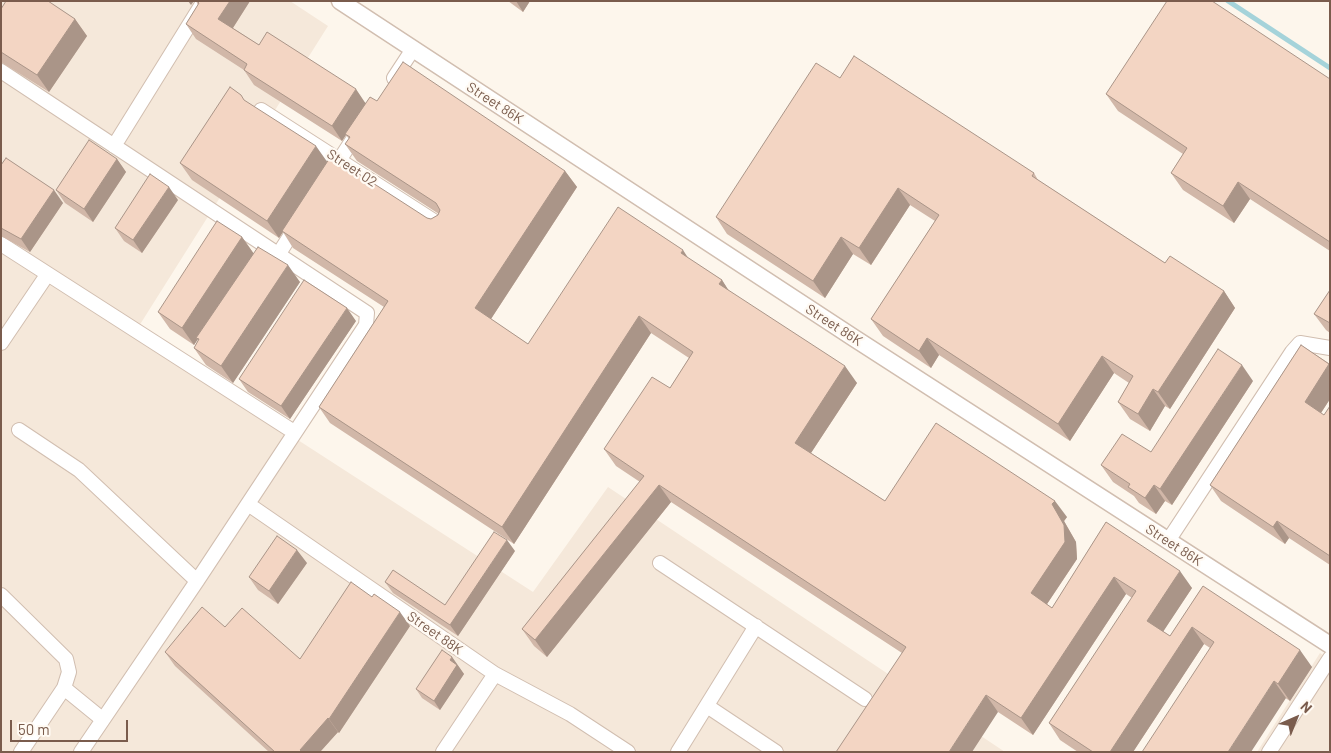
<!DOCTYPE html>
<style>
body{margin:0}
#map{position:relative;width:1331px;height:753px;overflow:hidden;background:#fdf6ec;font-family:Barlow,sans-serif}
canvas{display:block}
.frame{position:absolute;inset:0;border:2px solid #7a5c4d;pointer-events:none}
.north{position:absolute;left:1271px;top:693px;width:50px;height:50px;-webkit-text-stroke:4px #fffaf3;paint-order:stroke;rotate:44deg;font-size:14px;font-weight:700;line-height:20px;text-align:center;color:#7a5c4d}
.north::after{content:'';display:block;margin:auto;width:18px;height:22px;background:#7a5c4d;clip-path:polygon(50% 0,100% 100%,50% 72%,0 100%)}
.scale{position:absolute;left:10px;top:720px;width:118px;height:22px;box-sizing:border-box;border:2px solid #7a5c4d;border-top:0;padding-left:6px;font-size:15px;line-height:18px;white-space:nowrap;color:#7a5c4d;-webkit-text-stroke:4px #fffaf3;paint-order:stroke}
</style>
<div id="map">
<canvas width="1331" height="753"></canvas>
<div class="frame"></div>
<div class="north">N</div>
<div class="scale">50 m</div>
</div>
<script>
const ctx = document.querySelector('canvas').getContext('2d');
ctx.lineJoin = 'round';
function fill(path, color) {
  ctx.fillStyle = color;
  ctx.fill(path, 'evenodd');
}
function shape(rows) {
  const path = new Path2D();
  for (const r of rows) {
    path.moveTo(r[0], r[1]);
    for (let i = 2; i < r.length; i += 2) path.lineTo(r[i], r[i + 1]);
  }
  return path;
}
function strokePath(path, color, width, dash) {
  ctx.strokeStyle = color;
  ctx.lineWidth = width;
  ctx.lineCap = dash ? 'butt' : 'round';
  ctx.setLineDash(dash || []);
  ctx.stroke(path);
}
function write(font, color, halo, rows, align = 'center') {
  ctx.font = font + ' Barlow,sans-serif';
  ctx.lineWidth = 4.5;
  ctx.setLineDash([]);
  ctx.textBaseline = 'middle';
  ctx.strokeStyle = halo;
  ctx.fillStyle = color;
  for (const [text, x, y, turn = 0] of rows) {
    ctx.save();
    ctx.translate(x, y);
    ctx.rotate((+turn || 0) * Math.PI / 180);
    ctx.textAlign = isNaN(turn) ? turn : align;
    if (halo) ctx.strokeText(text, 0, 0);
    ctx.fillText(text, 0, 0);
    ctx.restore();
  }
}
fill(shape([
 [1,1,290,1,328,26,134,334,533,592,608,487,1005,752,1,752],
 [1320,653,1330,660,1330,752,1257,752]
]), '#f5e8da');
strokePath(shape([
 [1228,1,1330,68]
]), '#a5d3da', 5);
const minor = shape([
 [1,71,367,313,366,325,197,581,81,752],
 [394,78,413,49],
 [261,110,443,227],
 [114,146,204,1],
 [329,176,357,133],
 [1,244,294,432],
 [278,255,297,225],
 [1,343,47,275],
 [19,430,79,470,197,581],
 [248,504,495,674,570,714,628,752],
 [1168,541,1292,352,1300,343,1330,348],
 [660,563,865,699],
 [1,595,66,659,69,672,64,688,102,719],
 [707,706,776,752],
 [21,752,64,688],
 [443,752,495,674],
 [678,752,756,626],
 [1269,752,1330,658]
]);
const tertiary = shape([
 [340,1,854,338,1330,645]
]);
strokePath(minor, '#d1beb0', 16);
strokePath(tertiary, '#d1beb0', 19);
strokePath(minor, '#fff', 14);
strokePath(tertiary, '#fff', 16);
fill(shape([
 [196,1,250,1,233,28,259,45,366,103,377,101,565,171,577,187,491,319,528,344,688,258,722,280,728,290,857,383,811,453,885,501,1067,517,1064,521,1076,542,1077,559,1047,604,1052,608,1106,522,1192,588,1163,631,1170,636,1203,586,1312,667,1290,701,1204,644,1133,752,1078,752,1060,740,1049,723,1132,598,1126,594,1033,735,998,712,902,653,671,502,547,657,534,646,522,629,640,482,616,466,604,449,670,388,689,358,651,333,514,544,330,423,319,407,384,307,293,248,283,232,279,238,192,180,180,163,245,101,327,162,427,218,431,219,438,215,439,214,357,161,345,144,349,139,346,135,342,141,254,85,244,70,196,39,186,24,198,5],
 [508,1,530,1,523,12],
 [1,9,75,19,87,36,49,92,1,62],
 [840,78,1034,173,1038,180,1165,263,1224,291,1235,308,1170,409,1165,406,1150,431,1130,419,1118,402,1129,383,1114,373,1070,441,939,355,931,368,883,336,871,319,935,221,910,205,871,265,853,254,825,298,727,234,716,217],
 [1330,79,1330,251,1250,199,1234,223,1183,190,1171,173,1183,154,1118,111,1106,94],
 [117,159,126,172,93,222,65,203,56,190],
 [1,165,63,203,30,252,1,236],
 [178,200,142,253,124,241,115,228],
 [242,237,254,254,300,282,233,383,206,365,194,348,198,340,198,339,194,345,170,329,158,312],
 [1330,290,1330,333,1326,330,1314,314],
 [356,321,290,419,248,392,239,379],
 [1301,345,1330,364,1330,399,1321,413,1324,415,1330,406,1330,565,1289,538,1285,544,1221,501,1210,485],
 [1253,381,1172,505,1165,501,1156,514,1139,503,1134,496,1113,482,1101,465,1151,452],
 [515,551,458,636,393,593,385,582,445,605],
 [307,563,278,604,258,590,249,577],
 [410,626,339,733,338,732,320,752,269,752,175,666,165,652,225,627,300,659],
 [452,657,464,674,440,710,422,698,416,689]
]), '#d1b7a8');
fill(shape([
 [188,1,194,1,191,5],
 [230,1,250,1,229,34,218,19],
 [516,1,530,1,523,12],
 [75,19,87,36,49,92,37,75],
 [356,89,366,104,342,141,332,126],
 [316,146,328,163,279,238,267,221],
 [117,159,126,172,93,222,84,209],
 [565,171,577,187,487,325,475,308],
 [1238,182,1250,199,1234,223,1223,206],
 [169,187,178,200,142,253,133,240],
 [898,188,910,205,871,265,859,248],
 [54,190,63,203,30,252,21,239],
 [242,237,254,254,196,338,198,339,194,345,182,328],
 [841,237,853,254,825,298,813,281],
 [683,250,694,267,681,253],
 [288,265,300,282,233,383,221,366],
 [722,280,733,297,719,284],
 [1224,291,1235,308,1170,409,1158,392],
 [347,308,356,321,290,419,281,406],
 [639,316,651,333,514,544,502,527],
 [927,338,939,355,931,368,919,351],
 [1102,356,1114,373,1070,441,1058,424],
 [1329,364,1330,399,1317,419,1305,402],
 [1242,365,1253,381,1172,505,1160,489],
 [845,366,857,383,807,459,795,443],
 [1153,389,1165,406,1150,431,1138,414],
 [659,485,671,502,547,657,535,640],
 [1154,485,1165,501,1156,514,1145,498],
 [1055,501,1067,517,1064,521,1076,542,1077,559,1043,610,1031,593,1052,504],
 [1277,521,1289,538,1285,544,1273,527],
 [507,540,515,551,458,636,450,625],
 [297,550,307,563,278,604,269,591],
 [1180,571,1192,588,1159,638,1147,621],
 [1114,577,1126,594,1033,735,1021,718],
 [400,612,410,626,339,733,329,719],
 [1192,627,1204,644,1133,752,1110,752],
 [1300,650,1312,667,1290,701,1278,684],
 [452,657,464,674,440,710,434,701],
 [1274,681,1286,698,1251,752,1228,752],
 [986,695,998,712,972,752,949,752],
 [328,718,338,732,320,752,301,752,300,750]
]), '#aa9588');
const building = shape([
 [6,1,48,1,75,19,37,75,1,52,1,9,6,1],
 [197,1,230,1,218,19,259,45,267,32,356,89,332,126,244,70,247,64,186,24,199,3,197,1],
 [1167,1,1212,1,1330,79,1330,242,1238,182,1223,206,1171,173,1187,148,1106,94,1167,1],
 [854,56,1034,173,1032,176,1165,263,1170,256,1224,291,1158,392,1153,389,1138,414,1118,402,1133,376,1102,356,1058,424,927,338,919,351,871,319,939,215,898,188,859,248,841,237,813,281,716,217,816,63,840,78,854,56],
 [403,62,565,171,475,308,528,344,618,207,683,250,681,253,722,280,719,284,845,366,795,443,885,501,936,423,1055,501,1052,504,1064,525,1065,542,1031,593,1052,608,1106,522,1180,571,1147,621,1170,636,1203,586,1300,650,1278,684,1274,681,1228,752,1142,752,1214,642,1192,627,1110,752,1093,752,1049,723,1136,591,1114,577,1021,718,986,695,949,752,836,752,906,647,659,485,535,640,522,629,644,476,604,449,652,377,670,388,693,352,639,316,502,527,319,407,388,301,282,231,331,156,427,218,431,219,438,215,440,210,436,203,345,144,350,137,345,134,370,97,377,101,403,62],
 [230,87,241,95,244,100,316,146,267,221,180,163,230,87],
 [89,140,117,159,84,209,56,190,89,140],
 [6,158,54,190,21,239,1,228,1,165,6,158],
 [150,174,169,187,133,240,115,228,150,174],
 [217,221,242,237,182,328,158,312,217,221],
 [258,247,288,265,221,366,194,348,199,339,196,338,258,247],
 [304,280,347,308,281,406,239,379,304,280],
 [1330,290,1330,323,1314,314,1330,290],
 [1301,345,1329,364,1305,402,1324,415,1330,406,1330,556,1277,521,1273,527,1210,485,1301,345],
 [1218,349,1242,365,1160,489,1154,485,1145,498,1128,487,1130,484,1101,465,1122,434,1151,452,1218,349],
 [494,532,507,540,450,625,385,582,393,570,445,605,494,532],
 [277,536,297,550,269,591,249,577,277,536],
 [351,582,372,597,374,594,400,612,329,719,328,718,300,750,302,752,275,752,165,652,202,607,225,627,242,608,300,659,351,582],
 [442,650,452,657,450,660,457,665,434,701,416,689,442,650]
]);
fill(building, '#f3d5c3');
strokePath(building, '#aa9588', 1);
write('14px', '#7a5c4d', '#fffaf3', [
 ["Street 86K",495,103,33],
 ["Street 02",352,168,33],
 ["Street 86K",834,325,33],
 ["Street 86K",1174,545,33],
 ["Street 88K",435,633,35]
]);
</script>
